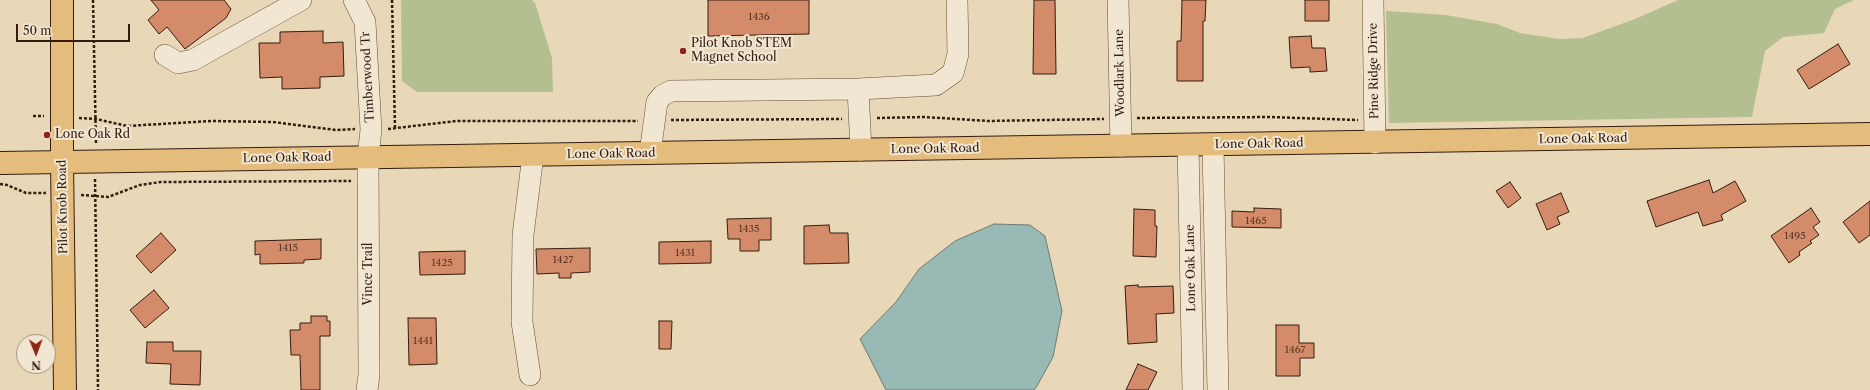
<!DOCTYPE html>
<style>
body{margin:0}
#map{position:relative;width:1870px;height:390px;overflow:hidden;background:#e9d8b8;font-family:"Libre Caslon Text",serif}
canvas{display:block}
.north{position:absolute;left:16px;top:334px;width:40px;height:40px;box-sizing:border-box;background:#f1e6d1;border:1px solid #a59584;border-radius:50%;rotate:179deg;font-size:11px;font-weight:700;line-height:16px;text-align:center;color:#341c11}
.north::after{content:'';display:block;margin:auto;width:14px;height:18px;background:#8f2418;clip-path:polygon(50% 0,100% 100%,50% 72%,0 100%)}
.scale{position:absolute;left:16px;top:24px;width:114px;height:18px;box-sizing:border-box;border:2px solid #341c11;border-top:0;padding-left:5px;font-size:12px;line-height:14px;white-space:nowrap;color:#341c11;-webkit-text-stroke:3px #f1e6d1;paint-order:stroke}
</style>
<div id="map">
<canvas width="1870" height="390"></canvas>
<div class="north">N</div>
<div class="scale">50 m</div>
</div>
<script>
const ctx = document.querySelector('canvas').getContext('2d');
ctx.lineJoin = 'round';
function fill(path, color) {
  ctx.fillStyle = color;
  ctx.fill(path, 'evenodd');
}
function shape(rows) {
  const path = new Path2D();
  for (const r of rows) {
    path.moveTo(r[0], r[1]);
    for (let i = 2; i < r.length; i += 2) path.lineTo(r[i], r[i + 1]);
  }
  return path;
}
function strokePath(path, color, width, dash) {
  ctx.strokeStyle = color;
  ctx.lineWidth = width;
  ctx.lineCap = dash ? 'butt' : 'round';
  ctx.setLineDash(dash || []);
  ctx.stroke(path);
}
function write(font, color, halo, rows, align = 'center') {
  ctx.font = font + ' "Libre Caslon Text",serif';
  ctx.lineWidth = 4;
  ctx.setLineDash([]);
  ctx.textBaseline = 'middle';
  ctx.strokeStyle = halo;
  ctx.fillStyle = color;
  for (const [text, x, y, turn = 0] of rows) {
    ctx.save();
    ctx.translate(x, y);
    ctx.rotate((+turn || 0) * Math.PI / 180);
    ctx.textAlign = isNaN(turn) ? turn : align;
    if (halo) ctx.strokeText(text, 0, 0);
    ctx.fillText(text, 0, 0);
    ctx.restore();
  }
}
fill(shape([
 [401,0,532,0,535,3,552,58,553,92,417,92,402,81],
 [1678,0,1854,0,1835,9,1824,33,1783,37,1765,51,1752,117,1389,123,1386,11,1446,15,1497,24,1520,33,1559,39,1583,38,1635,19]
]), '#b4bf90');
const water = shape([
 [994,224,1030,225,1045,236,1062,311,1053,357,1037,386,1034,390,886,390,860,339,896,302,919,269,955,241,994,224]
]);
fill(water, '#99b9b5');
strokePath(water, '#717a73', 1);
const building = shape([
 [151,0,224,0,231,9,226,18,185,49,167,27,159,34,148,20,159,10,151,0],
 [708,0,809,0,809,34,708,36,708,0],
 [1034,0,1055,0,1056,74,1033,74,1034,0],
 [1182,0,1206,0,1205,21,1203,21,1203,81,1177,81,1177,41,1181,41,1182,0],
 [1305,0,1329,0,1329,21,1305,21,1305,0],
 [323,31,323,43,343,42,344,76,320,77,320,88,282,89,282,77,260,78,259,43,280,43,280,32,323,31],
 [1311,36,1312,48,1325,48,1327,71,1310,72,1310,67,1291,68,1289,37,1311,36],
 [1838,44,1850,64,1809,89,1797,70,1838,44],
 [1709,180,1713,193,1735,181,1746,201,1721,215,1723,220,1703,226,1698,212,1656,227,1647,201,1709,180],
 [1510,182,1521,198,1508,208,1496,191,1510,182],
 [1561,193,1569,212,1557,217,1560,224,1547,230,1536,204,1561,193],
 [1870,201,1870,235,1859,243,1843,222,1870,201],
 [1254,208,1281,209,1281,228,1232,227,1232,211,1254,212,1254,208],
 [1811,208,1820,222,1813,227,1819,235,1810,241,1812,243,1799,252,1800,255,1789,263,1771,236,1811,208],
 [1134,209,1155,210,1155,226,1157,226,1156,257,1133,256,1134,209],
 [771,218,771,240,759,240,759,251,740,251,740,239,728,239,727,219,771,218],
 [829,225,830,233,848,233,849,263,804,264,804,226,829,225],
 [161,233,176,250,151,273,136,256,161,233],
 [321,239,321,259,304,260,304,263,260,264,260,254,255,255,255,241,321,239],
 [711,241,711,263,659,264,659,242,711,241],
 [590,248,590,272,571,273,571,278,559,278,559,273,537,274,536,249,590,248],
 [465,251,465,274,420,275,419,252,465,251],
 [1138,285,1138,287,1173,286,1174,313,1156,314,1157,342,1128,344,1125,286,1138,285],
 [154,290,169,308,145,328,130,310,154,290],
 [311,316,327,316,327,321,330,321,330,336,320,336,320,390,301,390,300,355,291,355,290,330,300,330,300,323,311,323,311,316],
 [408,318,436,318,437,364,409,365,408,318],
 [659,321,672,321,671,349,659,349,659,321],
 [1276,325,1299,325,1299,343,1314,343,1314,358,1300,358,1300,376,1276,376,1276,325],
 [147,342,173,342,173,351,201,351,200,385,170,384,171,364,146,363,147,342],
 [1138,364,1157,372,1148,390,1126,390,1138,364]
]);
fill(building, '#d38b6a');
strokePath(building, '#341c11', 1);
const minor = shape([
 [354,0,365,22,371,130,368,157,369,375,367,390],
 [1118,0,1121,146],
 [1373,0,1375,143],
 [165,55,178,63,193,60,301,0],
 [858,89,861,150],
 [1188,145,1193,390],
 [1213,145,1218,390],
 [650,153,657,102,663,95,671,91,858,89,936,85,953,73,958,54,957,0],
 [530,375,522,322,523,235,533,155]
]);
const major = shape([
 [62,0,62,162,65,390],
 [0,163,1870,134]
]);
strokePath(minor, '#614b3b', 22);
strokePath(major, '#341c11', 24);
strokePath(shape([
 [93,0,96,144],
 [392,0,395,128],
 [33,116,44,116],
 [79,118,96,119,127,126,211,121,273,122,336,130,355,129],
 [877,118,924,117,988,121,1104,119],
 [1137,118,1269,117,1358,120],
 [671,120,842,119],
 [388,129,456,121,638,121],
 [95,179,98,390],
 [0,184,7,185,26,193,46,193],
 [81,195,108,197,140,185,161,182,351,181]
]), '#341c11', 2.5, [3, 2]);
strokePath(minor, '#f1e6d1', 21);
strokePath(major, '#e4bc7c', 22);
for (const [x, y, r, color] of [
 [683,51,4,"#8f2418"],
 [47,135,4,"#8f2418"]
]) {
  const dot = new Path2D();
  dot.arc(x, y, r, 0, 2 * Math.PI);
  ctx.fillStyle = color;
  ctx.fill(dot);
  strokePath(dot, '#f1e6d1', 1.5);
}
write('10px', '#5c3827', null, [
 ["1436",759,17],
 ["1465",1256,221],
 ["1435",749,229],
 ["1495",1795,236],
 ["1415",288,248],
 ["1431",685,253],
 ["1427",563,260],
 ["1425",442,263],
 ["1441",423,341],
 ["1467",1295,350]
]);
write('12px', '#341c11', '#f1e6d1', [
 ["Pilot Knob STEM",691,44],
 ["Magnet School",691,58],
 ["Lone Oak Rd",55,135]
], 'left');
write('12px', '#341c11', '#f1e6d1', [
 ["Pine Ridge Drive",1374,71,-91],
 ["Woodlark Lane",1120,73,-91],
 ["Timberwood Tr",368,77,-93],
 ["Lone Oak Road",1583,139,-1],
 ["Lone Oak Road",1259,144,-1],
 ["Lone Oak Road",935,149,-1],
 ["Lone Oak Road",611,154,-1],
 ["Lone Oak Road",287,158,-1],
 ["Pilot Knob Road",63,207,-91],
 ["Lone Oak Lane",1191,268,-91],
 ["Vince Trail",369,274,-90]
]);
</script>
